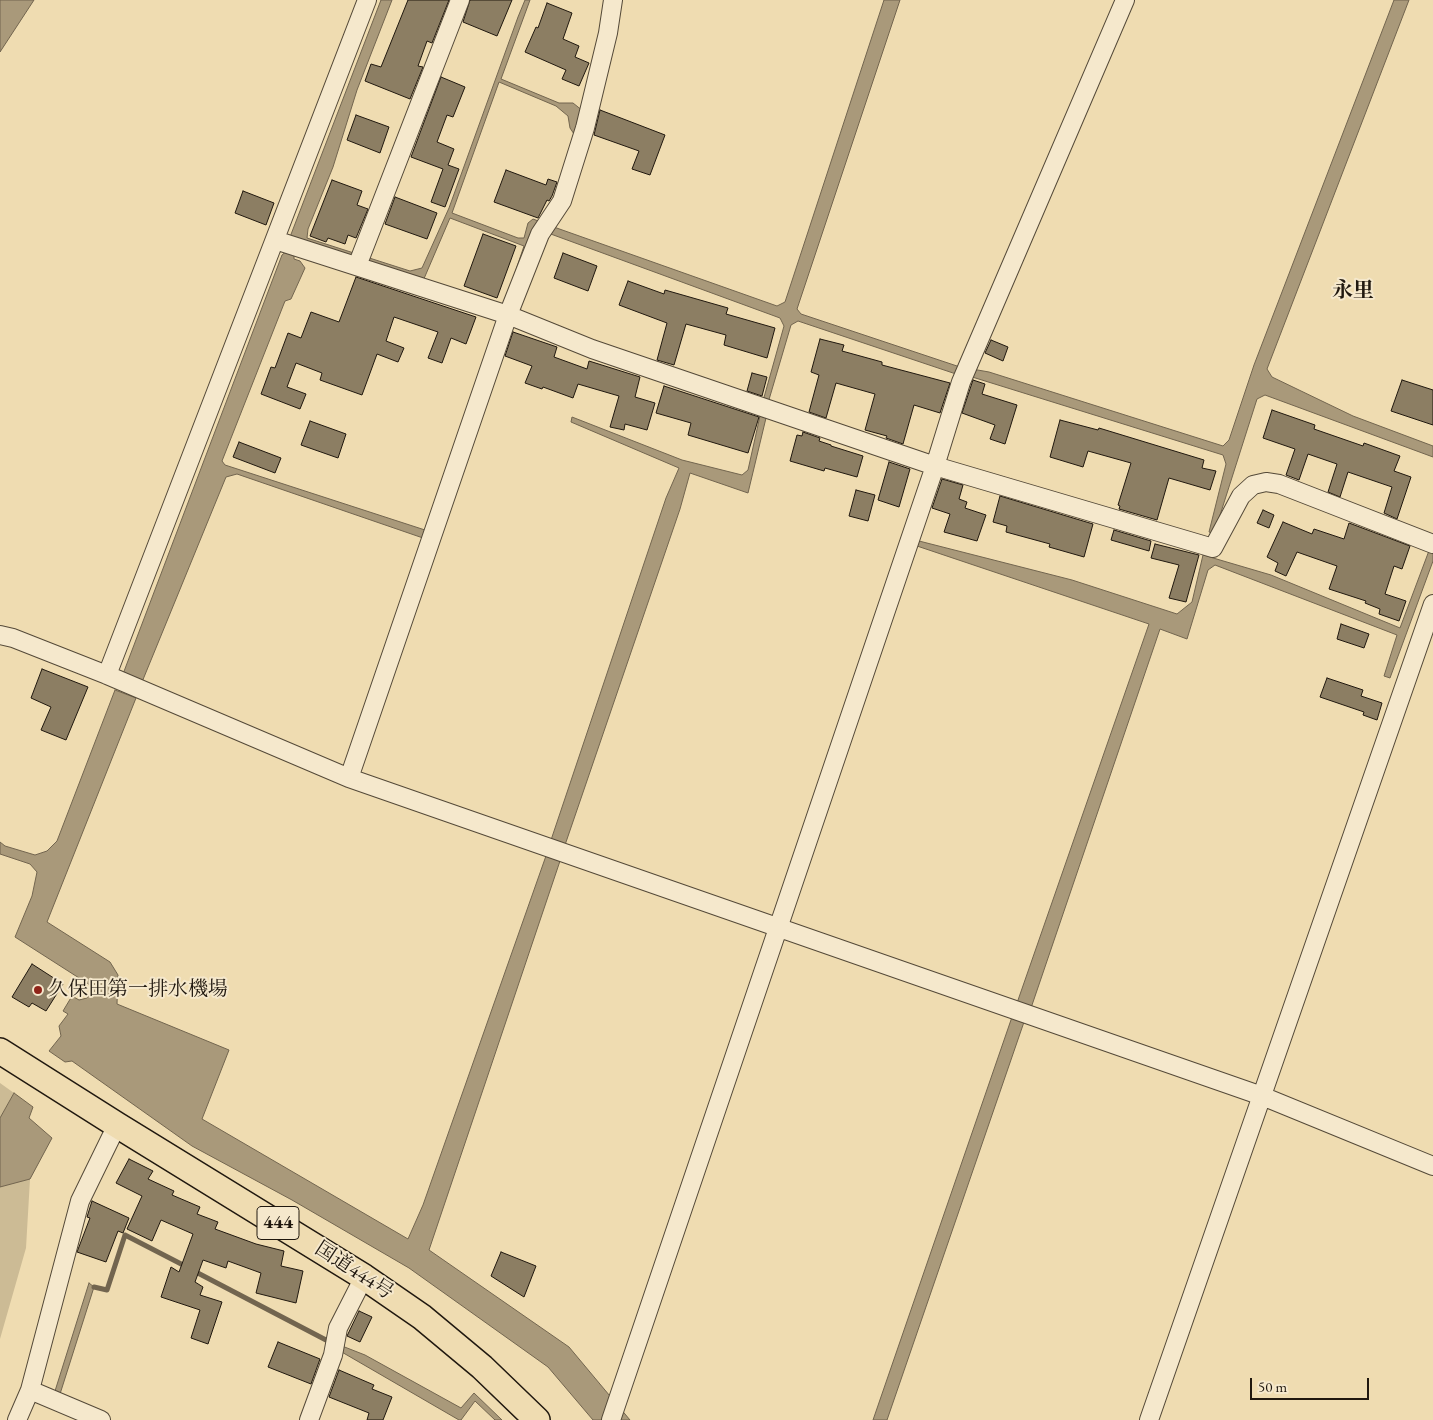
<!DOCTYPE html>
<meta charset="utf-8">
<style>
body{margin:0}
#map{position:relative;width:1433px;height:1420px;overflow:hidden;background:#efdcb1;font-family:"EB Garamond",serif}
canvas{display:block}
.scale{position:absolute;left:1250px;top:1378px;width:119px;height:22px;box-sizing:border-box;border:2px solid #20180f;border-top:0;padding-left:6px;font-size:15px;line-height:18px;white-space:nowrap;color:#20180f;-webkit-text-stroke:4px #f5e8cc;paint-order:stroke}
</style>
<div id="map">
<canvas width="1433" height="1420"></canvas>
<div class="scale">50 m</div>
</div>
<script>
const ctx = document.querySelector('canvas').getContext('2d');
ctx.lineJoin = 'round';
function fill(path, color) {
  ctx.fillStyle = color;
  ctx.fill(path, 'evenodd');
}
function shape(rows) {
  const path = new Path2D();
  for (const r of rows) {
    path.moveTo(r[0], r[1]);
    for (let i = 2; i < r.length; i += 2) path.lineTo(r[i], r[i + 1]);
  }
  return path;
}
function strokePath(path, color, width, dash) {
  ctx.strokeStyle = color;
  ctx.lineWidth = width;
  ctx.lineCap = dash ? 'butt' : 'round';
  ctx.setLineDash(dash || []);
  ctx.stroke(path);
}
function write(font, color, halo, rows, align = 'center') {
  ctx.font = font + ' "EB Garamond","Noto Serif JP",serif';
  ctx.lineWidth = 4;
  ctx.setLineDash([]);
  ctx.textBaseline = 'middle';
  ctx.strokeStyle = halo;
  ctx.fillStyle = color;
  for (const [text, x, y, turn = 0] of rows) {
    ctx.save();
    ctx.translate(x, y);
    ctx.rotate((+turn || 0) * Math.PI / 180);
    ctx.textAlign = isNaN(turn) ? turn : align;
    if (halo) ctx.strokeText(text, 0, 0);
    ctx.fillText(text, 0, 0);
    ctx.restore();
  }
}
fill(shape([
 [0,1083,14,1093,0,1118],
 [52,1138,30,1179,26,1248,0,1339,0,1176]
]), '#ccbb95');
const water = shape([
 [0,0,34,0,0,52,0,0],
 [381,0,392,0,357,90,333,167,308,229,307,238,410,271,422,268,449,208,518,17,525,0,530,0,501,79,559,103,573,103,583,111,576,137,570,128,568,116,556,106,499,82,452,213,518,238,524,238,528,223,533,219,541,222,504,305,524,246,450,218,423,281,290,237,381,0],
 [884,0,900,0,797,309,801,314,960,367,956,374,798,321,791,325,768,403,763,401,784,326,780,318,548,233,551,226,777,306,785,302,884,0],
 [1394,0,1409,0,1267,369,1272,377,1353,416,1433,446,1433,457,1265,395,1257,399,1214,534,1209,532,1226,464,1223,455,969,376,972,369,989,372,1223,446,1229,440,1254,365,1394,0],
 [288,250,294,252,294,259,300,261,305,268,291,299,285,301,222,461,225,465,425,530,423,538,237,474,226,477,142,682,123,674,282,255,288,250],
 [760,416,766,418,748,493,690,473,680,509,565,845,551,840,666,498,679,468,571,422,572,417,682,460,742,475,748,470,760,416],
 [919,541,1072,580,1177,614,1192,602,1203,555,1271,575,1400,628,1430,548,1433,549,1433,561,1390,678,1384,676,1397,635,1215,565,1208,570,1187,639,1160,629,1031,1008,1017,1003,1149,624,917,546,919,541],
 [115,690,136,698,47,922,110,962,118,975,117,1004,229,1050,202,1119,408,1239,423,1205,547,853,561,858,429,1250,569,1347,630,1420,593,1420,548,1367,409,1268,292,1200,192,1146,72,1061,65,1062,49,1051,61,1036,59,1026,68,1014,63,1011,72,996,79,1000,87,998,91,991,90,985,15,937,32,896,37,872,30,864,0,854,0,842,5,846,35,855,47,851,57,841,115,690],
 [1012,1017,1024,1022,887,1420,873,1420,1012,1017],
 [14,1093,33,1107,29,1118,52,1138,30,1179,0,1187,0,1118,14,1093],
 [89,1283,94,1287,60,1394,55,1391,89,1283],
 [342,1346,365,1355,461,1408,474,1393,502,1420,495,1420,475,1401,461,1420,459,1420,340,1351,342,1346]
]);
fill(water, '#a9997a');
strokePath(water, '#72654f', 1);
strokePath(shape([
 [194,1271,326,1340],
 [94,1287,107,1290,125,1235,187,1267]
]), '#72654f', 5);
const building = shape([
 [408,0,449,0,432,43,427,41,418,66,423,67,410,99,365,81,371,64,381,67,408,0],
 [470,0,512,0,497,36,463,22,470,0],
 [547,3,572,13,563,39,579,46,575,57,589,63,579,86,562,79,566,70,525,52,536,27,538,28,547,3],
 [441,77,465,87,453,117,447,115,437,142,454,149,448,165,459,169,445,207,431,202,443,169,411,157,441,77],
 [600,110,665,135,650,175,632,169,639,151,594,135,600,110],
 [356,115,389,127,380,153,347,140,356,115],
 [506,170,546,185,548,179,557,182,552,196,549,201,547,200,538,218,494,202,506,170],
 [332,180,362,191,357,205,368,209,356,238,348,235,345,244,328,238,326,242,310,236,332,180],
 [243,191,274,203,266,225,235,213,243,191],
 [395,197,437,213,427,239,385,224,395,197],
 [483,234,516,246,497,298,464,286,483,234],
 [563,253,597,266,588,291,554,278,563,253],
 [356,277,476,317,466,344,451,338,442,363,428,358,438,332,394,317,386,341,404,348,398,362,377,354,362,395,320,380,322,373,296,363,287,387,306,394,300,409,261,394,271,367,275,368,288,333,301,338,311,312,339,322,356,277],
 [628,281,664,294,665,290,728,308,726,314,775,328,767,358,724,345,726,335,686,324,674,365,657,360,667,323,619,305,628,281],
 [513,332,557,347,554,357,587,369,589,361,640,377,635,397,655,403,647,430,625,424,624,430,610,427,619,396,578,384,573,398,543,387,542,389,525,383,532,366,505,356,513,332],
 [820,339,844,345,842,351,882,362,882,365,950,383,940,413,914,405,903,444,886,438,887,436,865,430,875,394,836,383,826,418,809,412,819,375,811,372,820,339],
 [991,340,1008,347,1003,361,985,353,991,340],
 [752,373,767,377,762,396,747,391,752,373],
 [973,380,985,384,982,394,1017,405,1005,444,990,439,995,425,962,413,973,380],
 [1402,380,1433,390,1433,425,1391,411,1402,380],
 [664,386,759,417,748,453,688,435,691,423,656,413,664,386],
 [1272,410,1315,425,1314,429,1363,446,1364,443,1400,456,1394,471,1411,477,1397,519,1384,513,1392,487,1348,472,1340,497,1328,492,1337,464,1308,454,1299,480,1286,475,1295,449,1263,438,1272,410],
 [1060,420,1098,430,1099,428,1204,460,1202,468,1216,471,1210,490,1169,478,1157,520,1119,509,1120,506,1118,505,1131,463,1088,451,1083,467,1050,457,1060,420],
 [310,421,346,434,338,458,301,445,310,421],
 [803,432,820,438,819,441,831,445,831,446,863,456,857,477,825,468,824,471,790,461,797,435,802,436,803,432],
 [239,442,281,458,275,473,233,457,239,442],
 [889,462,910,469,899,507,878,500,889,462],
 [942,479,963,485,959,499,967,502,965,508,986,515,977,541,944,532,950,514,932,508,942,479],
 [856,490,875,495,868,521,849,516,856,490],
 [1000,496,1093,524,1084,557,1049,547,1050,544,1006,532,1007,526,993,522,1000,496],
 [1263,510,1274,515,1269,528,1257,523,1263,510],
 [1283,522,1312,534,1314,529,1344,539,1349,523,1410,546,1402,569,1394,566,1385,594,1406,601,1399,621,1379,614,1380,609,1365,603,1366,601,1329,589,1337,566,1297,552,1286,576,1275,571,1278,563,1267,557,1283,522],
 [1114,530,1151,541,1149,551,1111,540,1114,530],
 [1155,544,1199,555,1186,602,1169,598,1179,565,1151,558,1155,544],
 [1341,624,1369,634,1364,648,1337,639,1341,624],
 [42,669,88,687,66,740,41,730,51,707,31,698,42,669],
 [1327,678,1363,690,1361,696,1382,703,1377,720,1363,715,1364,712,1320,697,1327,678],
 [32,964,63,984,46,1011,32,1003,29,1007,12,997,32,964],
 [129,1159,153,1171,148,1179,174,1191,172,1195,200,1207,197,1214,218,1222,215,1229,256,1244,284,1251,281,1266,303,1271,296,1303,256,1293,261,1273,228,1261,226,1268,203,1260,195,1282,203,1287,200,1295,222,1302,208,1344,191,1338,200,1310,161,1297,171,1267,179,1272,193,1234,161,1220,152,1241,127,1229,142,1196,116,1183,129,1159],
 [92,1201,129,1218,123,1233,118,1231,106,1262,77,1252,90,1218,87,1217,92,1201],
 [501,1252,536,1266,524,1297,491,1276,501,1252],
 [359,1311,372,1317,360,1342,347,1336,359,1311],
 [278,1342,320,1359,311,1384,268,1367,278,1342],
 [339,1370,374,1385,372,1389,392,1397,383,1420,367,1420,369,1413,329,1397,339,1370]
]);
fill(building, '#8c7e63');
strokePath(building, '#20180f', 1);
const minor = shape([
 [275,240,508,315,592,349,935,466,1213,548,1241,496,1253,485,1266,482,1279,484,1433,544],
 [357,266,460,0],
 [0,635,13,638,107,675,349,778,1262,1096,1433,1166],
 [107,675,367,0],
 [349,778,508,315,540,234,562,201,585,128,608,33,613,0],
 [30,1390,101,1420],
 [17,1420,30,1390,80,1201,117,1125],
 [309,1420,333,1355,338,1328,364,1277],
 [611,1420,935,466,961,382,1125,0],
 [1149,1420,1433,604]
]);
const highway = shape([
 [0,1051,117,1125,364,1277,422,1317,482,1367,537,1420]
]);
strokePath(minor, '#544938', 20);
strokePath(highway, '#20180f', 28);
strokePath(minor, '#f5e8cc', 18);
strokePath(highway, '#efdcb1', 25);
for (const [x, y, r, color] of [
 [38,990,5,"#8f2418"]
]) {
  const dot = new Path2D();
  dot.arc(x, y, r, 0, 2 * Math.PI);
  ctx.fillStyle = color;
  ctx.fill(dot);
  strokePath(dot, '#f5e8cc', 2);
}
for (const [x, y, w] of [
 [278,1223,42]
]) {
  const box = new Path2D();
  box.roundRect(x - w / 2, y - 16.5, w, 33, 4);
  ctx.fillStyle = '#f5e8cc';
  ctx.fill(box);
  strokePath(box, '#20180f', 1);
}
write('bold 19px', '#20180f', null, [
 ["444",278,1223]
]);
write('20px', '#20180f', '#f5e8cc', [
 ["久保田第一排水機場",48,990]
], 'left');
write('20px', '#20180f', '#f5e8cc', [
 ["国道444号",354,1271,33]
]);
write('bold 21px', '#20180f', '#f5e8cc', [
 ["永里",1353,291]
]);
</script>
